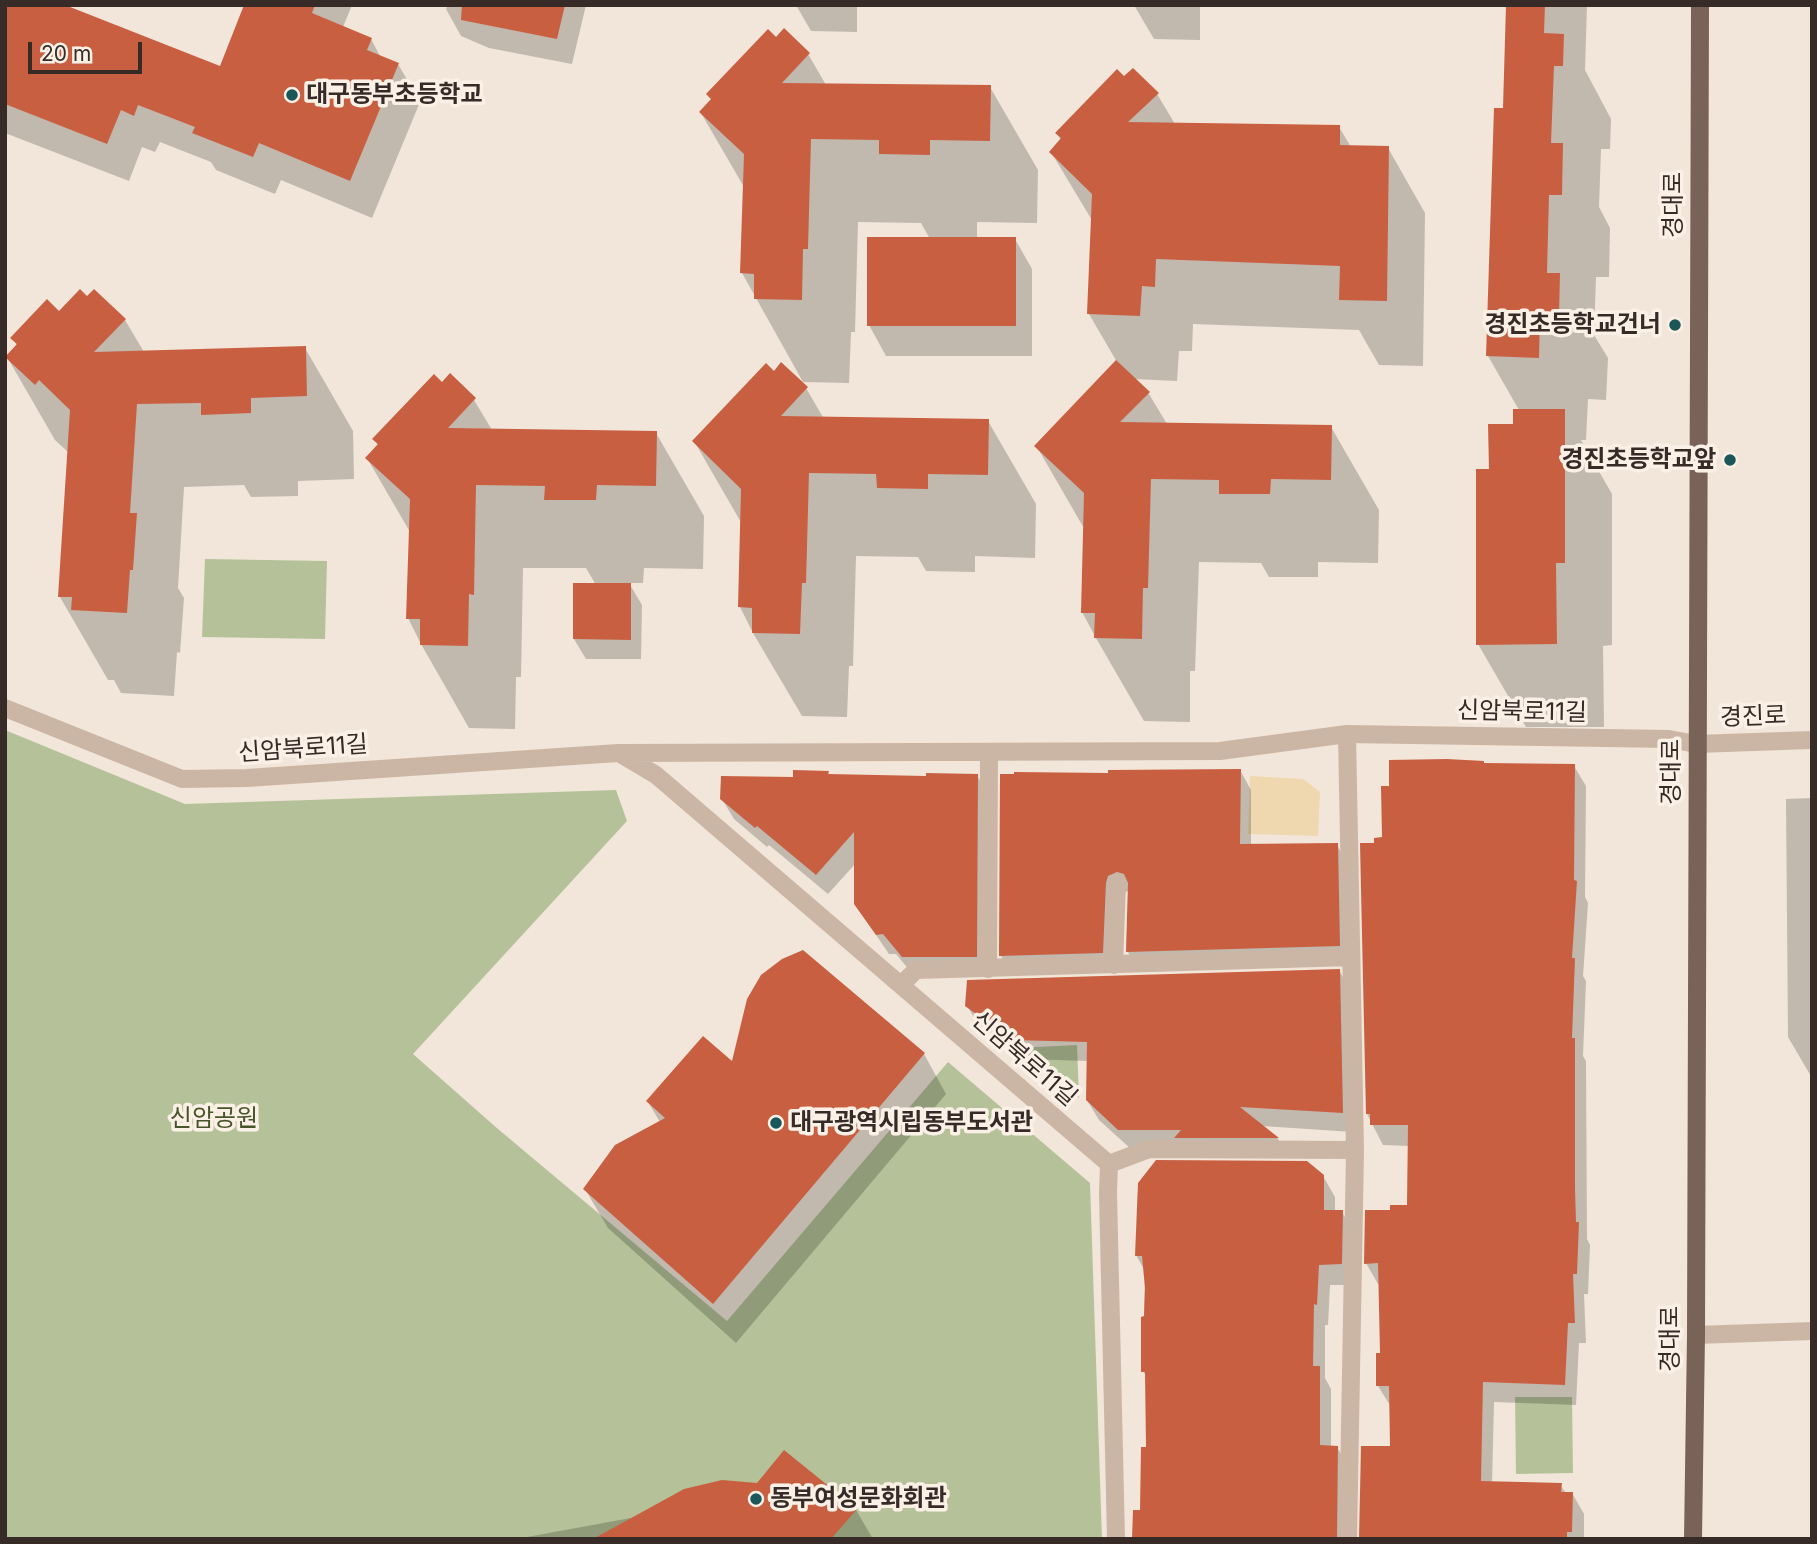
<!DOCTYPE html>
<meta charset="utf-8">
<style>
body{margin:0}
#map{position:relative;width:1817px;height:1544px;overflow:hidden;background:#f2e6da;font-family:Inter,sans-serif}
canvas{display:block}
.frame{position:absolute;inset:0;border:7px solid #362b27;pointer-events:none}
.scale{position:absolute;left:28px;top:42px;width:114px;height:32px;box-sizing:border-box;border:4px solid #362b27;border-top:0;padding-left:9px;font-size:21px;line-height:24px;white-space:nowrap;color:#362b27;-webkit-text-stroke:5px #faf0e6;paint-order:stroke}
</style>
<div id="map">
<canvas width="1817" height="1544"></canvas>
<div class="frame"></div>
<div class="scale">20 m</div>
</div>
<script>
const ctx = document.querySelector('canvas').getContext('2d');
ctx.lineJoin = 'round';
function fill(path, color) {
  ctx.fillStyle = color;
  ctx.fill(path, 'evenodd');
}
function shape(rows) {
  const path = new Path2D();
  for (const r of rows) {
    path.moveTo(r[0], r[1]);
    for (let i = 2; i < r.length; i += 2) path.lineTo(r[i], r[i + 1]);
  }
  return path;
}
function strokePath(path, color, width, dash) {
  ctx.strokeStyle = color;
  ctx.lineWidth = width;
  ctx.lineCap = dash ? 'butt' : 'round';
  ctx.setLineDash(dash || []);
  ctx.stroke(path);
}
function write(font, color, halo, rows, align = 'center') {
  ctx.font = font + ' Inter,"Noto Sans KR",sans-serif';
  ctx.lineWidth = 7;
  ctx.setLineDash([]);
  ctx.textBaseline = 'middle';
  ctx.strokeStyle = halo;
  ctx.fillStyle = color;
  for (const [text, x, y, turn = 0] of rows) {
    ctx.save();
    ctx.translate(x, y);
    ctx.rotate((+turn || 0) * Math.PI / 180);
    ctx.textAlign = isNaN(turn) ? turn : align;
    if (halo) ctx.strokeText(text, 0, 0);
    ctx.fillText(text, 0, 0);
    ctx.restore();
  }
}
fill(shape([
 [205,559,327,561,325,639,202,637],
 [5,730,185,804,616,790,627,821,413,1054,498,1129,727,1321,948,1062,1090,1183,1102,1539,5,1539],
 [1077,1045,1079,1098,1016,1048],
 [1515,1397,1572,1397,1573,1473,1516,1474]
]), '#b5c299');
fill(shape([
 [1250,776,1303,779,1320,792,1318,836,1248,834]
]), '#efd8af');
fill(shape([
 [5,5,221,68,246,5,352,5,343,27,371,39,381,58,398,64,420,102,372,218,281,180,275,194,216,170,211,162,160,142,155,152,142,147,129,181,5,133],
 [448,5,586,5,572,64,489,48,461,36,446,9],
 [796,5,857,5,857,32,811,31],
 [1134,5,1200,5,1200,40,1154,39],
 [1508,5,1587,5,1585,70,1611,119,1610,149,1601,149,1599,207,1610,228,1609,277,1596,277,1594,335,1608,358,1606,400,1588,399,1586,440,1581,440,1612,494,1612,645,1603,646,1604,727,1526,727,1478,644,1491,471,1515,426,1519,410,1488,356,1505,110],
 [776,39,808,54,826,85,990,87,1038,170,1037,223,977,222,977,239,1015,239,1032,269,1032,356,886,356,869,325,930,239,921,223,858,222,855,332,851,332,849,383,803,382,742,273,744,187,701,113,712,101,708,94],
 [1124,78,1157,94,1175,124,1339,127,1351,147,1388,148,1425,213,1423,366,1379,365,1359,330,1193,324,1192,351,1179,351,1177,381,1134,379,1149,394,1167,424,1331,427,1379,510,1378,563,1318,562,1318,577,1269,577,1261,563,1199,562,1195,671,1190,671,1190,722,1144,721,1096,638,1082,612,1085,530,1037,447,1117,362,1089,314,1093,222,1051,152,1061,140,1057,134],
 [87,298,125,320,144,352,305,348,353,431,354,479,298,481,298,496,251,497,244,485,184,487,178,588,184,598,180,653,177,652,174,696,121,693,114,680,108,680,60,597,69,453,55,440,7,357,17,346,13,338],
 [774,373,806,388,824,419,988,421,1036,504,1035,558,975,556,975,572,926,571,918,557,856,556,853,666,849,666,847,717,802,716,753,633,740,607,742,524,694,441],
 [442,384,474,400,492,430,656,433,704,516,703,569,644,568,643,583,629,583,642,605,641,659,586,659,574,639,596,585,586,568,523,568,521,677,516,677,515,729,469,728,421,644,408,618,410,532,367,458,378,446,374,439],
 [1485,765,1574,766,1586,786,1585,897,1588,903,1583,976,1586,981,1583,1056,1586,1061,1587,1239,1590,1245,1588,1294,1584,1294,1586,1343,1579,1343,1576,1405,1494,1402,1492,1483,1560,1485,1566,1493,1572,1493,1584,1514,1584,1539,1361,1539,1391,1448,1391,1407,1378,1386,1382,1355,1380,1284,1378,1284,1366,1263,1392,1212,1409,1207,1410,1146,1383,1145,1367,1114,1376,845],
 [1240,770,1251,790,1251,846,1337,845,1348,865,1350,965,1139,972,1128,952,1130,890,1118,896,1113,972,1013,975,1001,956,1110,775],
 [828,772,830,776,927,778,977,775,988,795,987,976,915,977,896,954,889,954,855,904,856,863,828,894,769,845,767,847,734,819,722,799,795,779],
 [1812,798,1812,1078,1788,1037,1786,799],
 [1339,970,1350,990,1353,1132,1262,1126,1278,1139,1288,1157,1131,1149,1099,1120,1087,1100,1088,1061,1025,1059,978,1025,967,1005],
 [924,1054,946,1094,736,1343,608,1228,585,1189,660,1122,648,1102,733,1064],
 [1323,1176,1335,1197,1335,1212,1342,1212,1354,1233,1353,1285,1330,1285,1328,1325,1325,1325,1325,1378,1331,1389,1331,1447,1337,1447,1349,1468,1348,1539,1134,1539,1142,1512,1147,1449,1147,1378,1143,1371,1145,1271,1136,1255],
 [856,1510,873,1539,516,1539,636,1517]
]), '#0003');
fill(shape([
 [5,5,65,5,220,66,244,5,315,5,312,13,372,38,367,50,399,63,350,181,259,143,253,157,192,133,195,127,138,105,134,116,121,110,107,144,5,104],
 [462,5,565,5,557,39,461,20],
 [1506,5,1545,5,1544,33,1564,34,1563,66,1554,66,1551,143,1563,143,1562,195,1549,195,1547,273,1560,273,1559,317,1540,316,1539,358,1486,356,1494,108,1503,108],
 [784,28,810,53,782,83,991,85,990,141,930,140,930,155,879,154,879,140,811,139,808,249,803,249,802,300,754,299,754,274,740,273,744,154,699,112,711,99,706,94,768,29,776,37],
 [1133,68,1159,93,1128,122,1340,125,1340,145,1389,146,1387,301,1339,300,1340,266,1156,259,1155,287,1142,286,1140,316,1087,314,1092,194,1049,152,1061,138,1055,133,1117,69,1124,76],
 [867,237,1016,237,1016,326,867,326],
 [80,289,87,296,94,289,126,319,94,352,306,346,307,396,251,398,251,413,201,415,201,403,137,404,130,513,137,513,133,570,130,570,127,613,71,610,72,597,58,597,70,410,39,380,35,385,5,357,17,344,10,338,47,299,59,311],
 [1116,360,1150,392,1120,422,1332,425,1331,480,1271,479,1270,494,1219,494,1219,480,1151,479,1148,588,1143,588,1142,639,1094,638,1095,613,1081,613,1084,493,1034,446],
 [781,362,808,387,781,416,989,419,988,475,928,474,928,489,877,488,876,474,809,473,806,583,802,583,800,634,752,633,752,608,738,607,741,489,692,441,766,363,774,371],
 [450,373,476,398,448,428,657,431,656,486,597,485,596,500,544,500,545,486,476,485,474,595,469,594,468,646,420,645,420,619,406,619,410,499,365,458,378,444,372,439,434,374,442,382],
 [1513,409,1565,409,1565,563,1556,563,1557,644,1476,645,1476,469,1489,469,1488,424,1513,424],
 [573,583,631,583,631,640,573,639],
 [1447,759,1484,761,1484,763,1575,764,1574,880,1577,881,1572,958,1575,958,1572,1038,1575,1038,1575,1189,1576,1222,1579,1222,1577,1274,1573,1274,1575,1323,1568,1323,1565,1385,1483,1382,1481,1481,1562,1483,1561,1492,1573,1492,1572,1532,1567,1532,1567,1539,1359,1539,1361,1446,1390,1446,1389,1386,1376,1386,1376,1353,1380,1353,1378,1263,1364,1264,1365,1210,1390,1210,1390,1205,1407,1205,1408,1125,1370,1125,1370,1114,1366,1114,1360,843,1374,843,1374,838,1382,837,1381,786,1389,786,1389,760],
 [1241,769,1240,844,1338,843,1340,946,1126,952,1128,883,1124,874,1117,872,1108,876,1106,883,1103,953,999,956,1000,774,1014,774,1014,772,1108,773,1108,770],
 [793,770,829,771,828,774,926,776,926,773,978,774,977,957,902,957,883,934,876,935,854,904,854,832,816,875,757,826,755,828,720,799,721,776,793,777],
 [803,950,925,1053,713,1304,583,1189,615,1145,665,1118,646,1101,703,1036,732,1061,747,999,761,975,782,959],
 [1340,969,1343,1113,1240,1107,1279,1138,1174,1138,1181,1130,1118,1130,1086,1100,1087,1042,1012,1040,965,1006,967,980],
 [1156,1160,1307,1161,1324,1175,1324,1210,1343,1210,1342,1264,1319,1265,1317,1305,1314,1304,1313,1366,1320,1366,1320,1445,1338,1446,1337,1539,1132,1539,1133,1510,1140,1510,1141,1447,1146,1447,1145,1372,1141,1372,1141,1317,1144,1316,1145,1288,1142,1256,1135,1256,1138,1183],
 [784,1450,857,1509,831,1539,593,1539,684,1489,722,1480,757,1483]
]), '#c95f41');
strokePath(shape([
 [5,708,182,779,247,778,618,753,1220,751,1347,734,1669,739,1696,744,1812,740],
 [1347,734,1355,1150,1348,1539],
 [619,753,656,775,1109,1164,1108,1193,1116,1539],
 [1114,965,1117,883],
 [988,969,989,752],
 [901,985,916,970,1351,957],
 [1109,1164,1149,1149,1355,1150],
 [1696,1335,1812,1331]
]), '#cbb6a5', 18);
strokePath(shape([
 [1693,1539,1696,1335,1700,5]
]), '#796257', 18);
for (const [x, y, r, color] of [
 [292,95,7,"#1b5659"],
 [1675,325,7,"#1b5659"],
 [1730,460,7,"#1b5659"],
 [776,1123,7,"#1b5659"],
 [756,1499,7,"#1b5659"]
]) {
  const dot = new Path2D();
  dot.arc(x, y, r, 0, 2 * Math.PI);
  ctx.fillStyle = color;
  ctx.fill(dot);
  strokePath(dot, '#faf0e6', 2.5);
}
write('bold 24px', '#362b27', '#faf0e6', [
 ["대구동부초등학교",306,95],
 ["경진초등학교건너",1661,325,"right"],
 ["경진초등학교앞",1716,460,"right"],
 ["대구광역시립동부도서관",790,1123],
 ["동부여성문화회관",770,1499]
], 'left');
write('24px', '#362b27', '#faf0e6', [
 ["경대로",1674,205,-90],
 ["신암북로11길",1522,712,1],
 ["경진로",1753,717,-2],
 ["신암북로11길",303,749,-4],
 ["경대로",1672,772,-90],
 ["신암북로11길",1024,1059,41],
 ["경대로",1671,1339,-90]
]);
write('24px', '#46552a', '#faf0e6', [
 ["신암공원",214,1119]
]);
</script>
